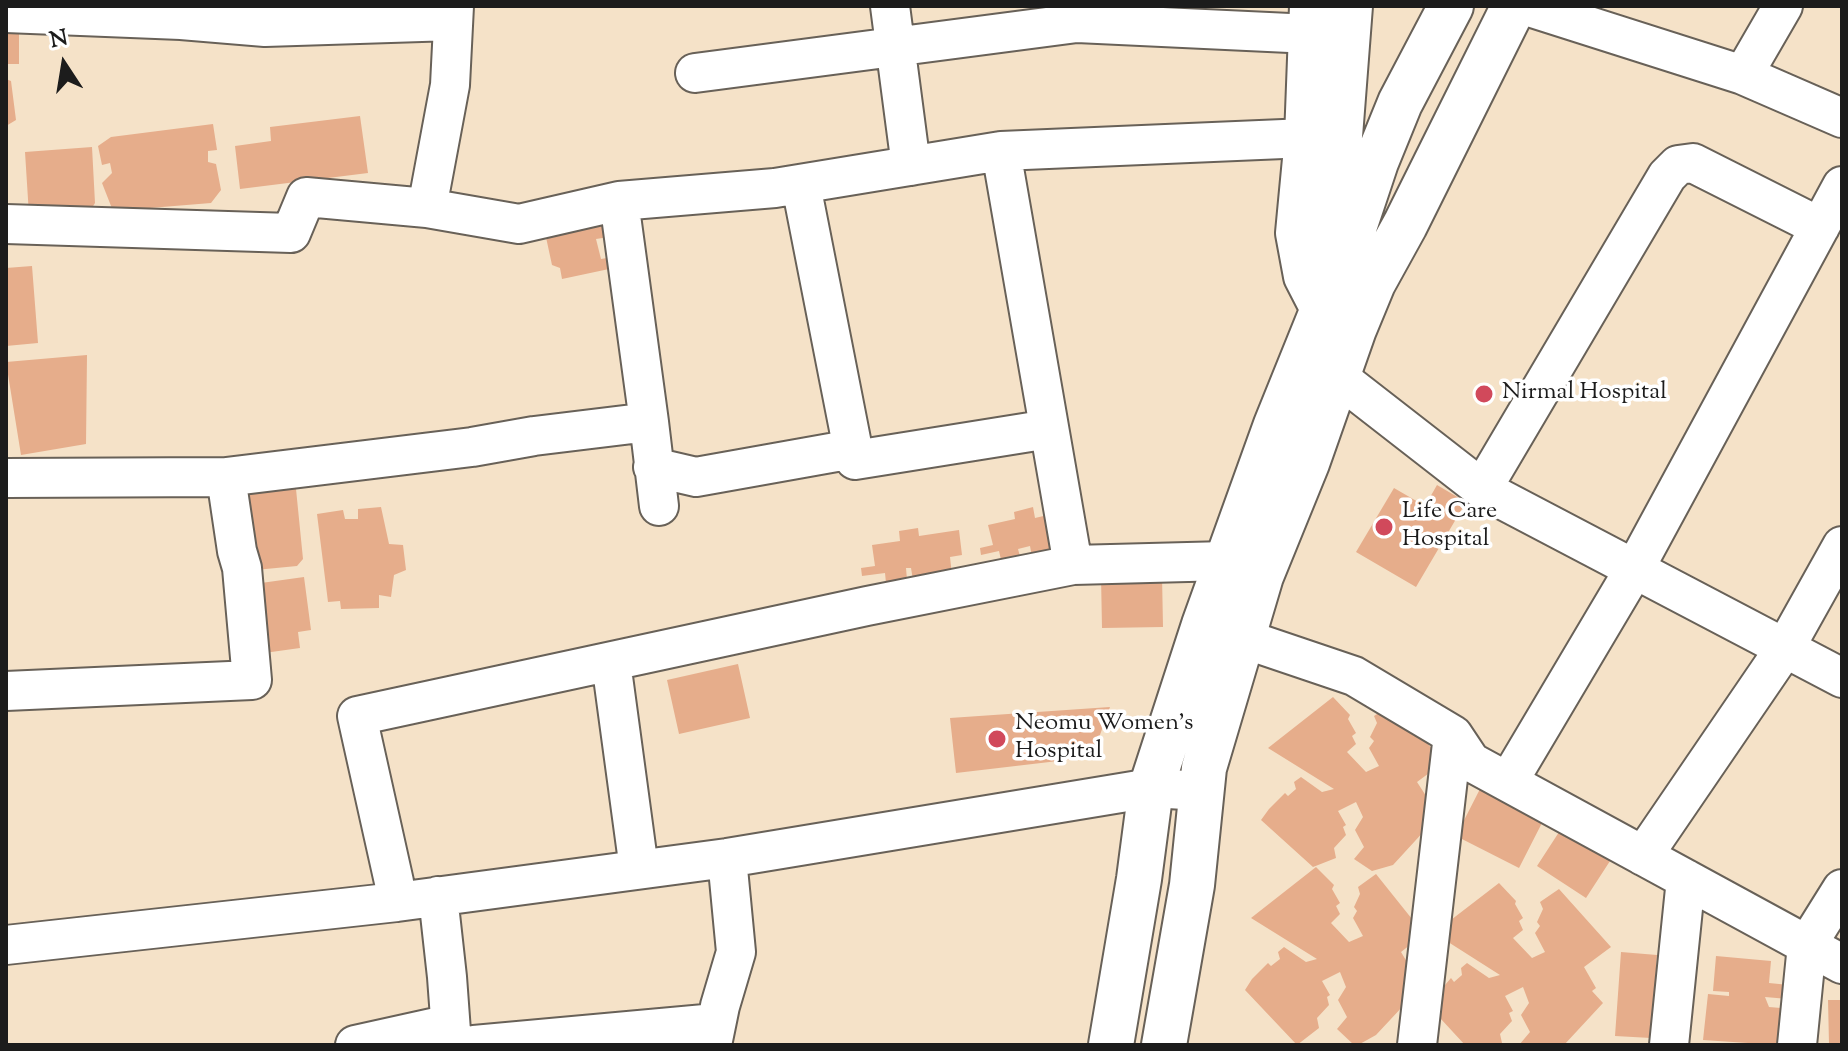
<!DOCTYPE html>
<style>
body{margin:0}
#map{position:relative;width:1848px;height:1051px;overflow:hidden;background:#f5e2c8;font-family:"Sorts Mill Goudy",serif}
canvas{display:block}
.frame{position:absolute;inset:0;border:8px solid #1c1c1c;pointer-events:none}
.north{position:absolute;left:24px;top:24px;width:80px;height:80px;-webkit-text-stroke:6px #fff;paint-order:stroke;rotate:348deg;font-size:22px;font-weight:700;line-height:32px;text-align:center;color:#1c1c1c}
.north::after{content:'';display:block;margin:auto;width:28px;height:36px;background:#1c1c1c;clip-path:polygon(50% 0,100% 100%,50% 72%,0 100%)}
</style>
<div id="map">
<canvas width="1848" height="1051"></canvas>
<div class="frame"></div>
<div class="north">N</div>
</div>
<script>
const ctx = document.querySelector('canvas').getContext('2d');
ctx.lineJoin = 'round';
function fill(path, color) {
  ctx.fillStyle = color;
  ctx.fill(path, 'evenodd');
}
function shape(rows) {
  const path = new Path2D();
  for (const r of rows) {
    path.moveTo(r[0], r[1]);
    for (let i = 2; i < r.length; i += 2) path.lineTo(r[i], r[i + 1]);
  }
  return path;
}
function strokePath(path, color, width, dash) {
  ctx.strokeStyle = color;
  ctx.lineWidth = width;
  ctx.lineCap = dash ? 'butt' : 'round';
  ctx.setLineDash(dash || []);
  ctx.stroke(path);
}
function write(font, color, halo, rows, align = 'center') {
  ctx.font = font + ' "Sorts Mill Goudy",serif';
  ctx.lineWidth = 7;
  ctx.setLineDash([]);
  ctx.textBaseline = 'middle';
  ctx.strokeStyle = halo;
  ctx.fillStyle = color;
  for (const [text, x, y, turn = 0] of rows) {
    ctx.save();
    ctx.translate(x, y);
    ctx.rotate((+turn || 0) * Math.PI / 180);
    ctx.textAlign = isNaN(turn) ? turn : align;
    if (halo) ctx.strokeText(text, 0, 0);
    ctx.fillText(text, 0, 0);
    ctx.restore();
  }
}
fill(shape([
 [6,17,19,17,19,64,6,64],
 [6,79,11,81,16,120,6,126],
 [360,116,368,173,240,189,235,146,271,141,270,127],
 [213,124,217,150,208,151,208,162,216,164,221,190,211,203,113,211,102,183,112,173,110,163,102,165,98,146,111,137],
 [92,147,95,203,90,211,29,215,25,152],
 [604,215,609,237,596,239,601,259,607,258,609,269,562,279,560,268,552,265,544,228],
 [32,266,38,343,6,346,6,268],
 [87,355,86,444,21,455,6,362],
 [295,479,303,559,297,566,245,571,237,486],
 [1437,485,1466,502,1416,587,1356,552,1394,488,1425,506],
 [381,507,389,544,403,545,406,570,394,575,391,597,379,595,379,608,341,609,340,601,328,602,317,514,343,510,345,519,358,519,358,509],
 [1033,507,1035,518,1052,514,1057,550,1032,557,1030,546,1018,549,1021,560,1002,564,999,551,981,555,980,548,993,545,988,525,1015,519,1014,512],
 [918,528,919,536,959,530,962,555,950,557,952,575,913,580,911,568,906,568,907,580,886,583,885,573,862,576,861,568,875,566,872,545,900,541,899,531],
 [1162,575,1163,627,1102,628,1101,576],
 [304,577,311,630,298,632,300,648,257,654,254,629,267,627,261,583],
 [738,664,750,718,679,734,667,680],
 [1333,697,1350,715,1348,719,1356,733,1352,736,1356,744,1347,752,1366,772,1379,766,1369,748,1374,741,1370,737,1377,723,1374,716,1392,704,1444,762,1417,782,1430,802,1425,806,1437,817,1393,865,1372,871,1354,859,1364,847,1355,830,1363,817,1356,802,1338,811,1346,825,1343,827,1346,835,1334,848,1336,858,1313,867,1261,820,1269,809,1285,793,1288,796,1296,789,1294,782,1301,777,1322,792,1334,789,1268,748],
 [1110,707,1092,757,956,773,950,718],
 [1481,787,1544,819,1519,868,1456,836],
 [1561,829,1610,861,1586,898,1537,866],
 [1316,867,1334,885,1332,889,1340,903,1336,906,1340,914,1331,923,1349,942,1363,936,1353,918,1357,911,1354,907,1360,894,1358,887,1376,874,1424,934,1401,952,1413,972,1418,990,1376,1035,1358,1045,1354,1045,1337,1029,1347,1017,1338,1000,1346,987,1340,972,1322,981,1330,995,1327,997,1329,1005,1317,1018,1319,1028,1297,1045,1245,990,1252,979,1268,963,1271,966,1280,959,1278,952,1284,947,1306,962,1317,959,1251,918],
 [1499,883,1516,901,1515,904,1523,918,1519,921,1523,930,1513,938,1532,958,1545,952,1535,933,1540,926,1537,922,1543,909,1540,902,1559,889,1611,947,1584,967,1596,988,1592,991,1603,1003,1564,1045,1519,1045,1530,1032,1521,1015,1529,1003,1523,987,1505,996,1513,1011,1509,1013,1512,1021,1500,1034,1502,1043,1500,1045,1465,1045,1428,1005,1451,978,1454,982,1462,975,1461,968,1467,963,1489,978,1500,975,1434,933],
 [1621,952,1657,955,1651,1038,1615,1036],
 [1716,956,1771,961,1769,983,1789,985,1788,999,1765,997,1769,1007,1781,1008,1778,1045,1703,1040,1708,994,1729,996,1729,992,1713,991],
 [1828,1000,1842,1000,1842,1043,1829,1044]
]), '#e6ad8b');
const minor = shape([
 [890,6,911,166],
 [1526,6,1743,75,1842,118],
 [6,13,181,20,265,27,453,21],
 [695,73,1077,23,1311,34],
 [1743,75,1783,6],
 [1001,151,1073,565],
 [801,185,855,460,1049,429],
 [619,201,649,422,659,506],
 [427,208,519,224,619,201,775,188,1001,151,1307,138],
 [6,224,291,233,306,197,427,208,450,85,454,6],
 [1338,377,1482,489,1842,678],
 [653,467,696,477,853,449],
 [6,478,226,477,472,447,534,436,649,422],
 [1482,489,1667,176,1678,165,1693,163,1820,227],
 [1215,629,1354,676,1453,735,1471,762,1842,964],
 [611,662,639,869],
 [6,691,252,680,242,568,237,551,226,477],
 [1508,782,1635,568,1842,186],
 [1643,856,1785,648,1842,546],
 [438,896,447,977,452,1045],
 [397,902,394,882,357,716,867,606,1073,565,1226,561],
 [6,945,397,902,727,858,1151,788,1202,791],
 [355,1045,450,1024],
 [474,1045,716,1023],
 [712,1045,720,1006,736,952,727,858],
 [1417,1045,1453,735],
 [1669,1045,1686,879],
 [1797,1045,1807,945,1842,889]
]);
const major = shape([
 [1312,6,1307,138,1298,233,1306,276,1323,309,1339,319],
 [1340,235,1339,149,1350,6],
 [1111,1045,1139,879,1151,788,1204,625,1276,425,1346,252,1376,162,1400,103,1451,6],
 [1164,1045,1192,885,1204,768,1261,576,1307,463,1354,329,1373,283,1405,225,1514,6]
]);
strokePath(minor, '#686158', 42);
strokePath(major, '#686158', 48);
strokePath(minor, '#fff', 38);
strokePath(major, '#fff', 44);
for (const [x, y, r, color] of [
 [1484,394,10,"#d1495b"],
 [1384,527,10,"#d1495b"],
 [997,739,10,"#d1495b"]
]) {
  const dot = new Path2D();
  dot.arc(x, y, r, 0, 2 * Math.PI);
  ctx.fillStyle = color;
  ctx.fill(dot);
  strokePath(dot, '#fff', 3);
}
write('24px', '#1c1c1c', '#fff', [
 ["Nirmal Hospital",1502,394],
 ["Life Care",1402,513],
 ["Hospital",1402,541],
 ["Neomu Women's",1015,725],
 ["Hospital",1015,753]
], 'left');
</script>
